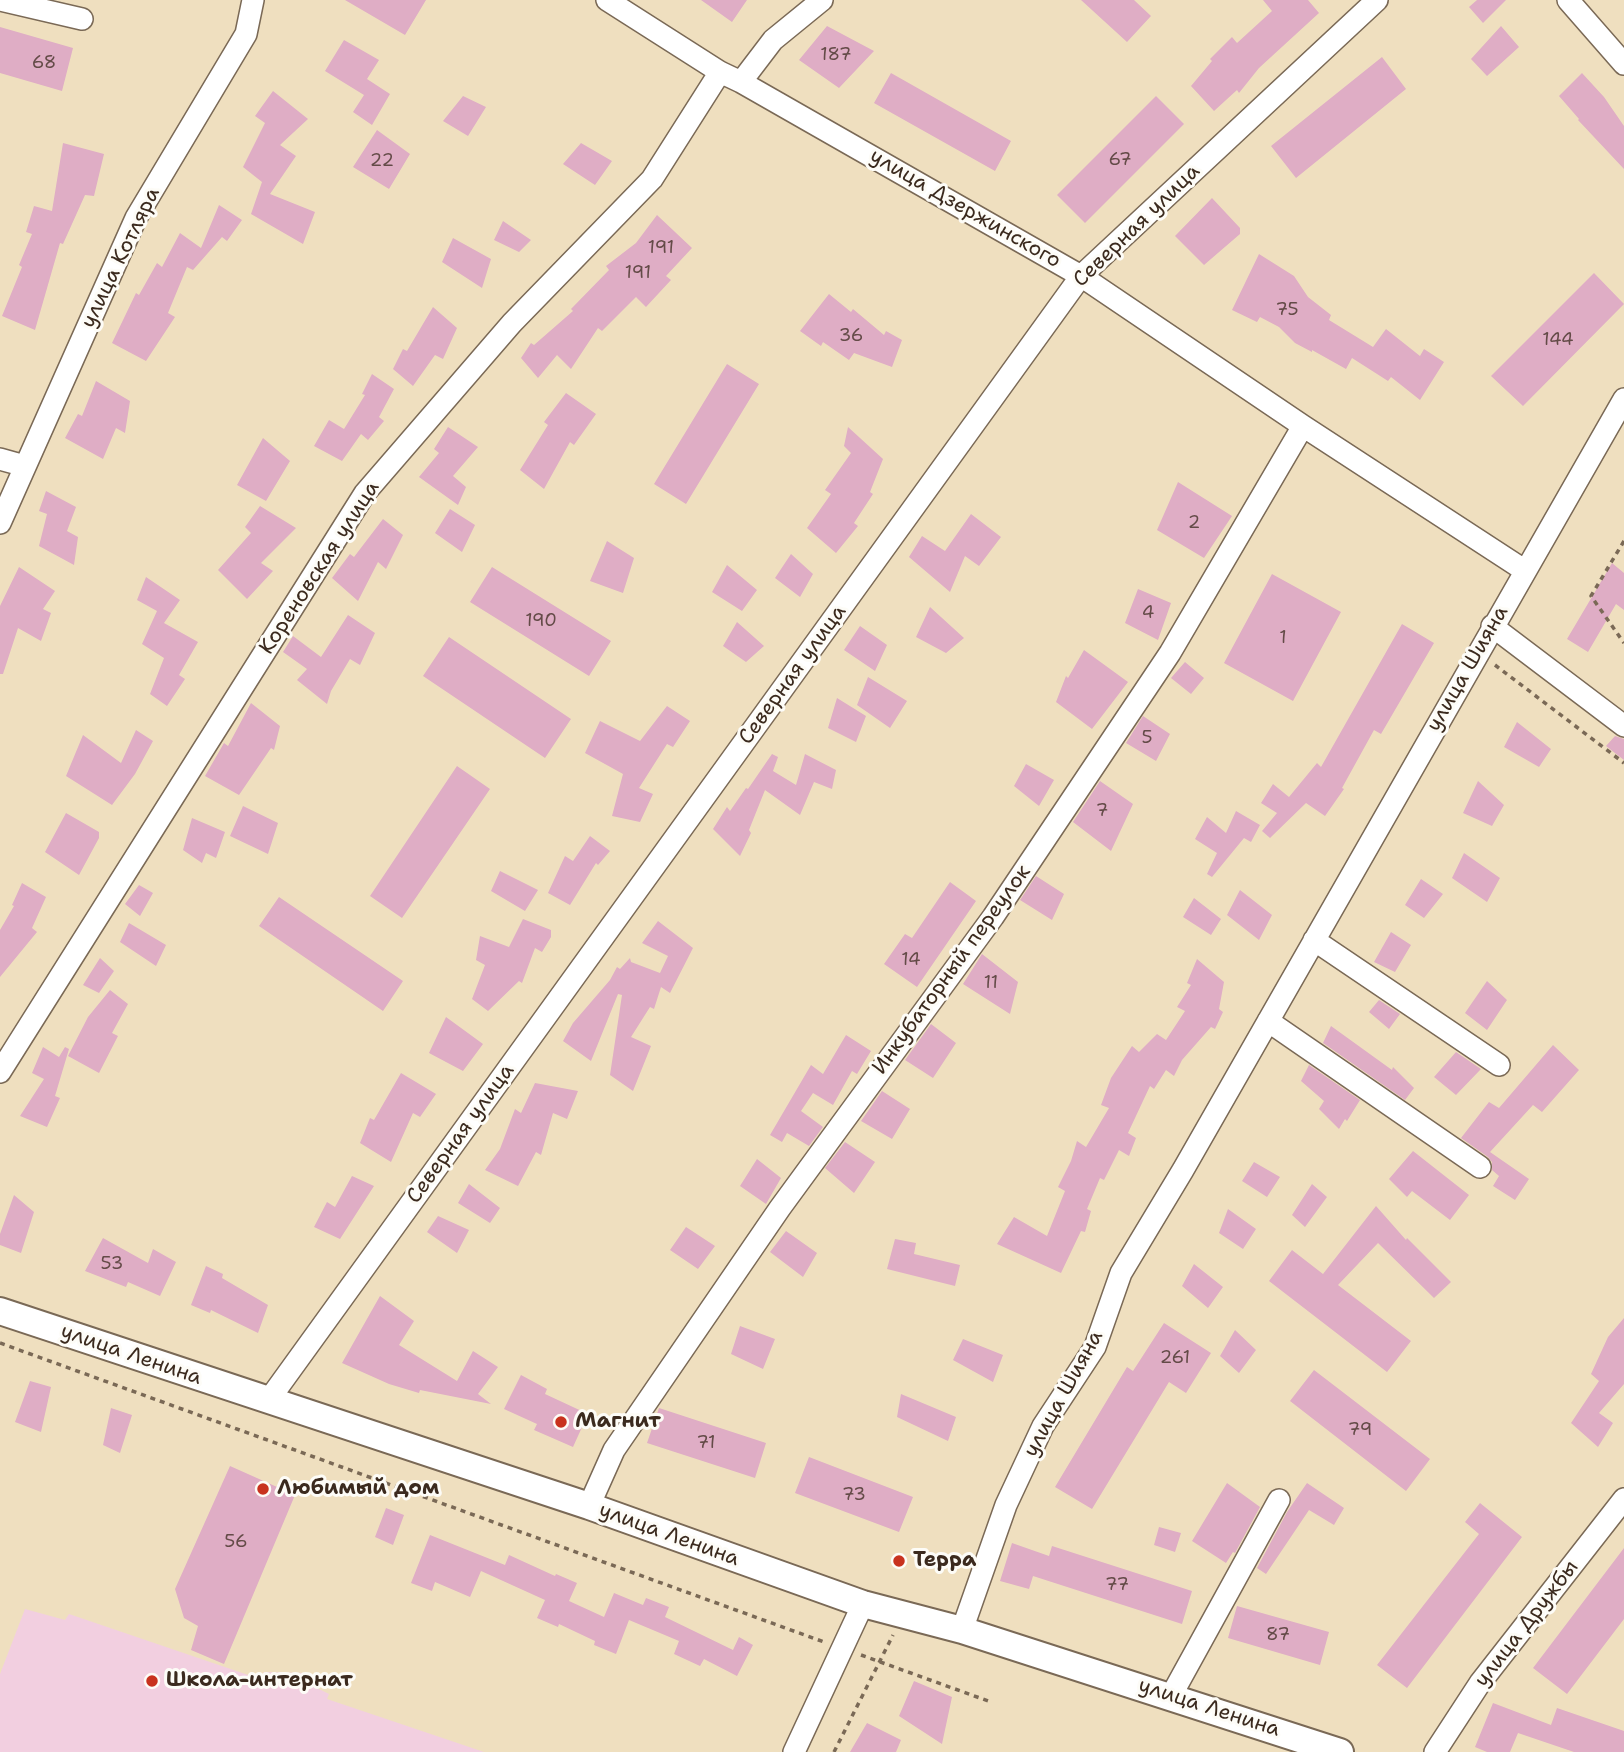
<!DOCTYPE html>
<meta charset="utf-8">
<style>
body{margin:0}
canvas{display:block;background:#efdfbf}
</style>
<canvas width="1624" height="1752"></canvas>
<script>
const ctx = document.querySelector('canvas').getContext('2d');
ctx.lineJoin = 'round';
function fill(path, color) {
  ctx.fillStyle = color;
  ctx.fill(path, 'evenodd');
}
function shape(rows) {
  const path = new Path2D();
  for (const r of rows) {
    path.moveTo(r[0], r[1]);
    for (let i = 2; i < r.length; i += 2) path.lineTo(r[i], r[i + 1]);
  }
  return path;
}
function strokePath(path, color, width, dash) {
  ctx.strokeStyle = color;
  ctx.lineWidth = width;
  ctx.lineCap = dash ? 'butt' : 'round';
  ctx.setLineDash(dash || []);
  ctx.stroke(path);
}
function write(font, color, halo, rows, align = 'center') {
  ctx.font = font + ' "Shantell Sans",sans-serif';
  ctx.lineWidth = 6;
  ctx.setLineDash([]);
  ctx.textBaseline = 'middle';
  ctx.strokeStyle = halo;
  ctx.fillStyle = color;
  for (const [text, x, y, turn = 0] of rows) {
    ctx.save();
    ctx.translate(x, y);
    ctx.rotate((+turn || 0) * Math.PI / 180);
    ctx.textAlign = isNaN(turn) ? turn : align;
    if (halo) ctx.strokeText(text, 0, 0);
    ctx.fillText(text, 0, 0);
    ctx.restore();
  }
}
fill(shape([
 [25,1609,65,1620,69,1614,260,1679,264,1672,306,1673,305,1682,329,1694,327,1699,484,1752,0,1752,0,1674]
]), '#f2cfe0');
fill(shape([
 [345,0,426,0,405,35],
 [701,0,747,0,732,22],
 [1081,0,1134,0,1151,16,1127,42],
 [1263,0,1308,0,1319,13,1259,68,1239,93,1237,90,1214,111,1191,86,1212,61,1210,59,1232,37,1237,43,1272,11],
 [1477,0,1506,0,1483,23,1469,7],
 [827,26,874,51,839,88,799,60],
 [1501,26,1519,47,1487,76,1471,59],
 [0,27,73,48,62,91,0,73],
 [344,40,379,60,367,79,390,94,372,125,353,112,364,95,325,71],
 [1382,57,1406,89,1296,178,1271,146],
 [891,73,1011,141,995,171,874,103],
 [1582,73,1604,97,1624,126,1624,169,1578,120,1579,119,1559,96],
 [273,91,308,119,280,145,296,156,270,194,315,212,303,244,251,214,262,182,243,167,265,123,255,116],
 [463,96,486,107,468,136,443,121],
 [1156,96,1184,124,1085,223,1057,195],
 [377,130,410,154,389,189,353,167],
 [63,143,104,154,94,196,85,195,63,244,60,243,35,330,2,316,22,267,19,265,32,234,26,232,34,206,52,211],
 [581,143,612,161,595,185,563,164],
 [1212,198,1240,228,1240,234,1204,265,1175,236],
 [219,205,242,220,227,241,222,237,193,270,187,267,168,313,175,317,146,361,112,343,136,293,139,295,157,263,162,267,180,233,201,248],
 [657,215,692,248,666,276,671,280,646,307,636,297,602,331,598,328,571,369,557,355,538,378,521,358,531,343,534,345,573,311,571,309,609,270,606,266,636,243],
 [503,221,531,240,519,252,494,240],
 [453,238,491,259,482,288,442,262],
 [1259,254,1294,276,1308,297,1331,315,1329,320,1373,347,1386,329,1420,356,1424,349,1444,362,1420,400,1391,377,1388,381,1352,358,1346,369,1312,350,1312,352,1295,343,1279,327,1260,317,1257,322,1232,310],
 [1594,273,1624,304,1523,406,1491,376],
 [829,294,851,312,853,309,884,335,886,331,902,340,892,367,854,353,849,360,823,342,821,346,800,331],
 [433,307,457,328,443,359,435,355,413,386,393,369,403,349,407,351],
 [727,364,759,384,686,504,654,484],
 [372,374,394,389,379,417,384,421,368,440,361,434,342,461,314,446,329,420,344,429,365,395,362,394],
 [96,381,130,401,125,433,116,428,103,459,65,438,78,414,82,416],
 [566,393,596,414,574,445,570,442,544,489,520,470,548,425,544,422],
 [448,427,478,447,453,476,466,487,458,505,419,477,439,453,434,449],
 [848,427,883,459,870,492,873,494,854,523,858,526,836,553,807,528,831,494,825,490,851,453,844,446],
 [263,438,290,461,266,501,237,485],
 [1178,482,1232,516,1204,558,1157,530],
 [46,491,76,507,67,531,78,537,74,565,39,546,47,514,39,511],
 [260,506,296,528,261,563,273,571,247,599,218,570,251,533,245,527],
 [450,509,475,525,462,552,435,533],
 [971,514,1001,537,979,566,965,556,950,592,909,557,922,536,945,551],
 [383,519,403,535,386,569,378,562,358,601,332,578,350,554,354,557],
 [607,541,634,558,623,593,590,581],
 [791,554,813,574,800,597,775,578],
 [1612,563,1624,573,1624,610,1616,604,1588,652,1567,639],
 [727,565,757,590,742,611,712,592],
 [19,567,55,591,43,609,51,613,41,641,18,628,3,674,0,674,0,606],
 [492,567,611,641,589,676,470,602],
 [1272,574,1341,612,1293,701,1224,663],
 [146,577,180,600,164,623,198,642,179,675,185,679,167,706,150,694,164,658,142,644,157,611,137,600],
 [1138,589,1171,603,1158,640,1125,623],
 [930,607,964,638,946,653,916,637],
 [348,615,375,633,360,665,350,659,331,691,327,704,297,680,307,669,283,652,293,636,321,657],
 [737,622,764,646,746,662,723,646],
 [1402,624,1434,643,1381,734,1374,730,1342,788,1344,789,1325,816,1306,803,1270,838,1262,831,1277,813,1261,803,1273,784,1289,797,1317,763,1321,767],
 [860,626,887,645,875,671,844,650],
 [449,637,571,719,545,758,423,676],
 [1084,650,1128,682,1092,729,1056,702,1066,676,1068,678],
 [1185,662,1204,678,1191,694,1171,678],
 [868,677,907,701,890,728,857,705],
 [837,698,866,716,856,742,828,728],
 [251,703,280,726,274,750,271,748,239,795,205,776,224,743,228,746],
 [667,706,690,721,673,747,667,744,639,788,653,794,640,822,612,816,623,774,585,753,600,721,640,741],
 [1143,716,1170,734,1156,761,1126,743],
 [1517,722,1551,749,1539,767,1504,747],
 [136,730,153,741,135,774,112,805,66,776,83,735,121,763],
 [1615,736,1624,739,1624,760,1606,746],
 [772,754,778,757,773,771,796,785,805,754,836,770,832,789,814,782,800,815,765,790,749,830,751,833,740,856,713,829,727,807,730,811,746,788,748,789],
 [1026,764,1054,780,1039,806,1014,786],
 [457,766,490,789,402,918,370,896],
 [1100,781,1133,804,1111,851,1073,822],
 [1478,781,1504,805,1492,826,1463,813],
 [243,806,278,823,268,854,230,836],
 [1236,811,1260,825,1251,842,1244,838,1212,877,1207,874,1217,853,1195,839,1207,817,1226,833],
 [66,813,99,832,99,838,79,875,45,852],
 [192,818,225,832,216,858,206,853,202,863,183,850],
 [590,836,610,851,598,865,596,863,570,905,548,893,565,856,573,861],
 [1464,853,1500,878,1487,902,1452,878],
 [500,871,538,890,525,911,491,891],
 [1036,876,1064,894,1052,920,1020,900],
 [1421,879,1443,894,1424,918,1405,905],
 [950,882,976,901,917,987,884,964,905,934,912,938],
 [22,883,46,897,32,928,37,932,0,977,0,930,14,906,12,905],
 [139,885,153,893,140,916,125,904],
 [1240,890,1272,915,1259,940,1227,915],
 [279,897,403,981,383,1011,259,926],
 [1194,898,1221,919,1211,935,1183,917],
 [523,919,551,930,551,937,542,952,535,948,522,983,519,981,488,1011,472,999,485,965,476,960,480,936,509,947],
 [658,921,693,948,670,993,661,987,654,1009,650,1007,631,1037,651,1046,633,1091,610,1075,622,995,618,994,591,1061,563,1041,573,1023,610,980,617,967,620,969,630,958,631,962,660,973,668,956,642,943],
 [129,923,166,945,156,966,120,942],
 [1391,932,1411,945,1395,972,1374,962],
 [982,954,1018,982,1010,1014,963,984],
 [100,958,114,971,99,993,83,985],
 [1197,959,1224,982,1219,1009,1223,1012,1215,1029,1211,1027,1182,1060,1174,1076,1166,1070,1154,1089,1150,1086,1128,1133,1136,1138,1129,1156,1119,1150,1104,1180,1100,1178,1087,1209,1091,1211,1085,1232,1081,1231,1061,1273,997,1244,1014,1217,1047,1236,1065,1191,1058,1187,1071,1161,1077,1141,1086,1147,1109,1108,1101,1105,1111,1078,1132,1046,1139,1052,1157,1034,1166,1040,1185,1011,1177,1007,1191,985,1187,983],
 [1487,981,1507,1000,1487,1030,1465,1013],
 [110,990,128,1004,112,1033,118,1036,99,1073,68,1056,88,1017],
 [1379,1000,1400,1014,1389,1029,1369,1012],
 [446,1017,483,1044,463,1071,429,1053],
 [931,1024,956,1043,933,1078,905,1060],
 [1331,1026,1392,1070,1393,1067,1414,1088,1405,1100,1323,1043],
 [846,1035,871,1051,857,1074,852,1071,833,1105,813,1093,801,1111,823,1127,809,1146,787,1133,782,1142,770,1135,811,1065,823,1074],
 [1553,1045,1579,1070,1542,1112,1533,1105,1490,1152,1529,1179,1515,1200,1493,1186,1499,1176,1492,1170,1492,1162,1488,1157,1461,1138,1489,1102,1499,1108],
 [43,1047,59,1057,65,1047,69,1049,55,1096,60,1098,47,1127,20,1116,44,1079,32,1073],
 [1456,1052,1481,1069,1456,1095,1434,1077],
 [1309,1065,1360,1100,1347,1121,1345,1119,1339,1129,1319,1109,1324,1101,1301,1081],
 [401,1073,436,1094,420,1117,413,1113,391,1162,360,1143,370,1118,374,1120],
 [535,1083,578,1091,567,1119,553,1113,541,1155,536,1152,518,1186,485,1170,500,1149,515,1109,521,1113],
 [882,1091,910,1109,892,1139,861,1121],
 [845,1142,875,1162,854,1193,825,1168],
 [1413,1151,1469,1195,1450,1220,1412,1191,1407,1197,1389,1179],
 [757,1159,781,1178,766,1204,740,1186],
 [1254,1162,1280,1177,1267,1197,1242,1181],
 [352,1176,374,1186,340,1239,314,1227,327,1202,335,1207],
 [469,1184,500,1208,490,1223,458,1203],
 [1312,1184,1327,1197,1305,1227,1292,1215],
 [14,1195,34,1212,21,1253,0,1245,0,1234],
 [1376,1206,1406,1240,1407,1238,1451,1282,1434,1298,1378,1243,1338,1285,1411,1341,1387,1372,1269,1281,1292,1250,1323,1274],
 [1228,1209,1256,1229,1243,1249,1219,1233],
 [438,1216,469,1230,457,1253,427,1232],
 [686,1227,715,1246,698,1269,670,1250],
 [786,1231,817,1253,803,1277,770,1252],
 [103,1238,148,1263,153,1249,176,1262,160,1296,128,1282,126,1287,85,1271],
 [895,1239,916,1243,914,1254,960,1265,955,1286,887,1269],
 [1194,1264,1223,1287,1208,1308,1182,1286],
 [206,1266,223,1274,222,1278,268,1305,258,1333,211,1310,210,1313,191,1305],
 [380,1296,414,1321,399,1345,457,1381,473,1351,498,1367,478,1394,491,1404,420,1390,419,1393,389,1384,342,1363],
 [1624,1318,1624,1384,1599,1413,1613,1423,1598,1447,1571,1423,1599,1381,1591,1374,1608,1337],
 [1164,1323,1211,1353,1186,1393,1169,1382,1092,1509,1055,1487,1127,1367,1133,1371],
 [740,1326,775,1339,763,1369,731,1354],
 [1235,1330,1256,1350,1239,1373,1220,1356],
 [963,1339,1003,1355,993,1382,953,1360],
 [1314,1370,1430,1459,1406,1491,1290,1401],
 [521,1375,547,1389,545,1394,588,1414,573,1447,534,1430,537,1424,504,1409],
 [30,1381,51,1387,41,1432,15,1422],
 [901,1394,956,1417,948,1441,897,1417],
 [111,1408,132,1415,120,1453,103,1445],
 [659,1408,766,1443,755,1478,647,1443],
 [809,1457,913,1497,899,1532,795,1493],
 [230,1466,295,1495,224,1664,191,1650,198,1626,184,1618,175,1589],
 [1227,1483,1260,1507,1235,1553,1233,1552,1226,1563,1192,1541],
 [1307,1483,1344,1508,1334,1525,1309,1510,1266,1574,1257,1568,1287,1512],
 [1480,1503,1522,1537,1407,1688,1377,1665,1479,1534,1465,1522],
 [386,1508,404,1515,393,1545,375,1537],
 [1159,1527,1181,1533,1175,1552,1154,1545],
 [430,1535,505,1565,509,1555,555,1576,556,1574,577,1583,569,1601,604,1617,614,1593,643,1605,646,1598,669,1607,665,1617,733,1650,739,1637,753,1645,737,1676,704,1659,700,1666,674,1654,679,1641,629,1620,616,1654,594,1645,595,1641,559,1624,558,1627,537,1618,545,1600,481,1571,470,1597,435,1582,432,1591,411,1583],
 [1012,1543,1049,1556,1052,1546,1192,1591,1182,1624,1033,1576,1029,1589,1000,1581],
 [1624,1548,1624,1619,1567,1694,1533,1668],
 [1237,1606,1329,1632,1320,1665,1228,1638],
 [914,1681,952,1697,942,1744,899,1716],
 [1493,1703,1551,1725,1557,1708,1624,1731,1624,1752,1574,1752,1518,1733,1510,1752,1487,1752,1475,1747],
 [867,1723,901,1740,896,1752,850,1752]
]), '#dfadc5');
const minor = shape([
 [0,0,82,19],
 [607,0,720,72,741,82,1081,276,1303,426,1524,570],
 [1568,0,1624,64],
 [741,82,773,40,822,0],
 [0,459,25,466],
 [0,523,136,218,246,34,253,0],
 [1492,626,1624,726],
 [1314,940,1499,1065],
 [1268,1021,1480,1167],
 [0,1072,365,493,512,323,652,179,720,72],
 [268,1401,1081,276,1377,0],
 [589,1506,614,1450,780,1208,993,917,1170,653,1303,426],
 [962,1630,1006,1505,1043,1426,1095,1347,1121,1273,1183,1170,1624,399],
 [1171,1696,1279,1500],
 [794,1752,863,1604],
 [1435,1752,1480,1683,1624,1499]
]);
const major = shape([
 [0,1311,589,1506,863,1604,962,1630,1340,1752]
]);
strokePath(minor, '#7a6956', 24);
strokePath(major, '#7a6956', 30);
strokePath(shape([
 [1624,541,1591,596,1624,643],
 [1495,665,1624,763],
 [0,1343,824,1642],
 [861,1655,991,1702],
 [834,1752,893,1635]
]), '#7a6956', 3.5, [5, 5]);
strokePath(minor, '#fff', 21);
strokePath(major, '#fff', 26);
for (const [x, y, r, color] of [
 [561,1422,7,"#c8321e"],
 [263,1489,7,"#c8321e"],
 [899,1561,7,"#c8321e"],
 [152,1681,7,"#c8321e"]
]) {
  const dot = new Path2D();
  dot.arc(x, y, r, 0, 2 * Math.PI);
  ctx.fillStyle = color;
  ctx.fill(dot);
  strokePath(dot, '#fdfcf7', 2.5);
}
write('18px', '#644b48', null, [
 ["187",836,55],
 ["68",44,63],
 ["67",1120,160],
 ["22",382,161],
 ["191",661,248],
 ["191",638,273],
 ["75",1287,310],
 ["36",851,336],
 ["144",1558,340],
 ["2",1194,523],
 ["4",1148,613],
 ["190",541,621],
 ["1",1283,638],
 ["5",1147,738],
 ["7",1102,811],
 ["14",911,960],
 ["11",991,983],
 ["53",112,1264],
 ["261",1175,1358],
 ["79",1360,1430],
 ["71",706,1443],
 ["73",854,1495],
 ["56",236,1542],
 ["77",1117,1585],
 ["87",1278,1635]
]);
write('21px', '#3b2a1e', '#fdfcf7', [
 ["улица Дзержинского",965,209,30],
 ["Северная улица",1137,226,-44],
 ["улица Котляра",121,258,-64],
 ["Кореновская улица",320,568,-57],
 ["улица Шияна",1468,669,-60],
 ["Северная улица",793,675,-54],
 ["Инкубаторный переулок",952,970,-54],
 ["Северная улица",461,1134,-54],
 ["улица Ленина",131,1355,19],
 ["улица Шияна",1064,1394,-61],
 ["улица Ленина",669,1535,20],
 ["улица Дружбы",1527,1624,-52],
 ["улица Ленина",1209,1708,18]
]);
write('bold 21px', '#3b2a1e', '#fdfcf7', [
 ["Магнит",575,1422],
 ["Любимый дом",277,1489],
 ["Терра",913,1561],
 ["Школа-интернат",166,1681]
], 'left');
</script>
